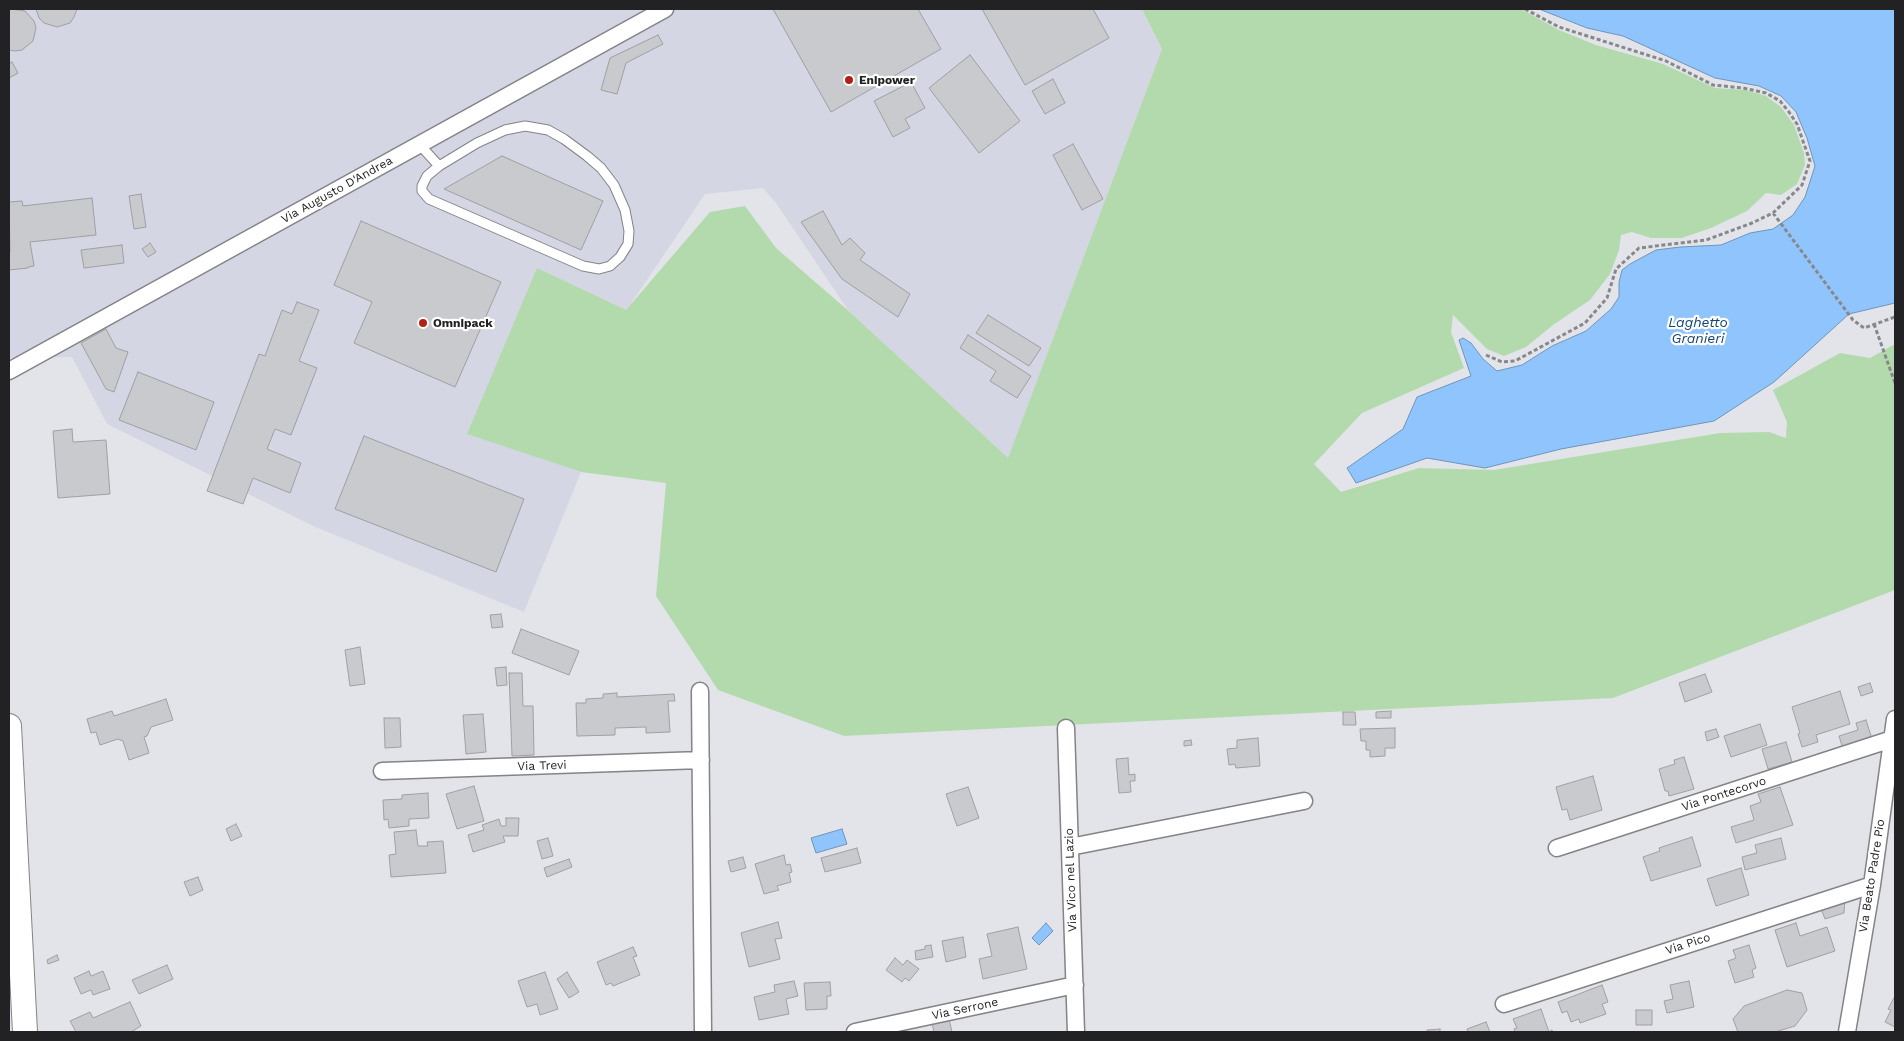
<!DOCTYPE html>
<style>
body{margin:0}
#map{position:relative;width:1904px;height:1041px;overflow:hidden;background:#e3e4e9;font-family:"Work Sans",sans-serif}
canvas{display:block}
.frame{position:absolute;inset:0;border:10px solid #222224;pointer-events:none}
</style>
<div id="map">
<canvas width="1904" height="1041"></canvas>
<div class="frame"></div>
</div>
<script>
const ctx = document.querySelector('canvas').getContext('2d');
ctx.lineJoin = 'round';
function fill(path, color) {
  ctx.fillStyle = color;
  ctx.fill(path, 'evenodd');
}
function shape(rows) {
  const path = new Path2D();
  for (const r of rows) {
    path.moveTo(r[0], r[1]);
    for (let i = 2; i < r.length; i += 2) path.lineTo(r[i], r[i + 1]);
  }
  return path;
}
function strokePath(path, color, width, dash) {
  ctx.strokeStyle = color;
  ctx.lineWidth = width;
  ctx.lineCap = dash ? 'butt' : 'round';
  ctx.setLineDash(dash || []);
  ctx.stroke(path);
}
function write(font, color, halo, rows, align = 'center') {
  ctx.font = font + ' "Work Sans",sans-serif';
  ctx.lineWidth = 4.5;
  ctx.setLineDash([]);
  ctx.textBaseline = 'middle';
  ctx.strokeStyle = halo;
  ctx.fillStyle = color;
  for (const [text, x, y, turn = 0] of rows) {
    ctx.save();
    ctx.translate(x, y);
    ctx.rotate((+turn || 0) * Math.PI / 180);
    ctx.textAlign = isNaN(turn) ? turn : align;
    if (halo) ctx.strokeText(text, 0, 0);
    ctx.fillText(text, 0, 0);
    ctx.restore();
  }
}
fill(shape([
 [9,9,1142,9,1162,49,1008,459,848,310,776,203,763,188,705,194,626,311,467,433,581,472,524,612,313,526,107,424,72,357,9,358]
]), '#d5d6e3');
fill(shape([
 [1142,9,1521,9,1559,30,1596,45,1663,64,1715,88,1746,90,1766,96,1781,107,1794,125,1804,153,1805,165,1797,184,1781,195,1766,193,1747,211,1711,228,1682,238,1651,238,1632,232,1621,235,1619,250,1610,274,1590,300,1553,325,1526,347,1504,356,1487,349,1453,315,1451,332,1464,368,1362,413,1314,464,1341,492,1419,468,1494,470,1720,433,1769,432,1786,438,1787,422,1773,390,1840,353,1870,358,1895,344,1895,590,1613,698,844,736,718,690,656,596,666,483,581,472,467,434,537,268,626,310,710,212,745,206,776,248,851,313,1008,458,1162,49]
]), '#b3daad');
const water = shape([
 [1539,9,1895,9,1895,303,1849,314,1774,382,1714,421,1561,449,1485,468,1427,458,1356,483,1347,468,1403,429,1417,397,1471,376,1459,340,1463,338,1471,343,1483,359,1497,371,1522,365,1552,346,1586,331,1611,309,1619,297,1619,282,1622,270,1630,264,1656,250,1680,247,1721,245,1750,233,1773,229,1793,215,1805,197,1815,166,1807,138,1796,112,1781,96,1759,86,1715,78,1623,36,1587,28,1539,9],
 [842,829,847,844,816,853,811,838,842,829],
 [1046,923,1053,931,1039,945,1032,938,1046,923]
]);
fill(water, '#8fc5fc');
strokePath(water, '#6e94bb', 1);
const building = shape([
 [11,9,25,11,34,21,36,28,33,41,22,50,15,51,9,50,9,10,11,9],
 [36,9,77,9,74,17,70,23,57,27,44,23,39,18,36,9],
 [773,9,918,9,941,49,831,112,773,9],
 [982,9,1093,9,1109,38,1025,85,982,9],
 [658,35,663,44,626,63,617,94,601,90,610,58,658,35],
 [970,55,1020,121,979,153,929,88,970,55],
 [12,62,18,73,9,78,9,64,12,62],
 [1053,79,1065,103,1045,114,1032,91,1053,79],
 [911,82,925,108,905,119,910,128,893,137,874,101,911,82],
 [1073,144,1103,199,1082,210,1053,155,1073,144],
 [502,156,603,201,581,250,444,189,502,156],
 [141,194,146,227,134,229,129,196,141,194],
 [92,198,96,235,30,242,34,266,28,267,28,268,9,270,9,252,10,252,9,202,22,201,23,206,92,198],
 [823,211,842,245,850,238,865,253,860,260,910,294,898,317,842,279,801,222,823,211],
 [361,221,501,282,455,387,354,343,372,302,334,285,361,221],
 [150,243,156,252,148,257,142,249,150,243],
 [122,245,124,263,84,268,81,250,122,245],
 [297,302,319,310,299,361,317,368,291,435,275,429,267,449,301,463,290,493,253,478,243,504,207,491,259,354,265,356,282,310,292,314,297,302],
 [988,315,1041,348,1029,366,976,333,988,315],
 [106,329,116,348,128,352,114,392,106,389,81,343,106,329],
 [968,335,1031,376,1017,398,990,381,996,371,960,348,968,335],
 [138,372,214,402,196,450,119,420,138,372],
 [72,429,73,442,106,440,110,494,58,498,53,431,72,429],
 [364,436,524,499,496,572,335,509,364,436],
 [501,614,503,627,492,628,490,615,501,614],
 [521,629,579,651,569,675,512,653,521,629],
 [360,647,365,684,350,686,345,650,360,647],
 [506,667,507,685,497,686,495,668,506,667],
 [509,673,522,673,523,706,533,706,534,755,512,756,509,673],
 [1705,674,1712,692,1685,702,1679,683,1705,674],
 [1870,683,1873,692,1861,696,1858,687,1870,683],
 [1840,691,1850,724,1816,735,1818,742,1802,747,1798,734,1800,733,1792,707,1840,691],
 [617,693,617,697,674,694,675,701,668,701,670,732,646,733,646,727,615,728,615,735,577,736,576,703,586,703,586,699,603,698,603,694,617,693],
 [166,699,173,720,151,727,147,736,144,737,149,753,129,760,123,741,118,739,100,745,96,732,91,733,87,719,112,711,114,716,166,699],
 [1391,711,1391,718,1376,718,1376,712,1391,711],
 [1343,712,1355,712,1356,725,1343,725,1343,712],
 [483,714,486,752,466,754,463,715,483,714],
 [384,718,400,718,401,747,385,748,384,718],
 [1866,720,1872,739,1843,749,1839,736,1858,730,1856,723,1866,720],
 [1760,724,1767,745,1731,757,1724,736,1760,724],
 [1395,728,1395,748,1385,748,1385,756,1370,757,1370,750,1366,750,1366,741,1361,741,1360,729,1395,728],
 [1716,729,1719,737,1707,741,1705,732,1716,729],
 [1258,738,1260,766,1236,768,1235,764,1229,765,1227,749,1237,748,1237,740,1258,738],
 [1191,740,1192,745,1184,746,1184,741,1191,740],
 [1786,742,1792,762,1768,769,1762,749,1786,742],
 [1684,757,1694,789,1669,796,1668,791,1665,791,1659,769,1675,764,1674,760,1684,757],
 [1128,758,1129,775,1135,774,1135,781,1130,781,1131,792,1119,793,1116,759,1128,758],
 [1593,776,1602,810,1570,820,1567,809,1562,810,1556,787,1593,776],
 [474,786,484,821,457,829,446,794,474,786],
 [968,787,979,818,957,826,946,794,968,787],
 [1780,787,1793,825,1736,843,1731,827,1754,820,1750,806,1761,802,1758,794,1780,787],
 [428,793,429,818,409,819,409,826,389,828,388,819,384,820,383,800,402,799,402,795,428,793],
 [506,818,519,818,518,836,503,836,505,842,473,852,468,835,484,830,482,825,499,819,501,826,506,826,506,818],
 [236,824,242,836,231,841,226,829,236,824],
 [416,830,418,846,428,846,427,842,443,841,446,873,391,877,389,855,396,854,394,832,416,830],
 [1692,837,1701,866,1651,881,1643,857,1660,851,1659,848,1692,837],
 [548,838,553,856,542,859,537,841,548,838],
 [1781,838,1786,859,1745,870,1742,857,1757,853,1755,845,1781,838],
 [857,848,861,863,825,872,821,858,857,848],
 [784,855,786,865,790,864,792,872,789,873,791,882,777,886,779,890,764,894,755,864,784,855],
 [743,857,746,868,731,872,728,861,743,857],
 [569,859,572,867,547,877,544,868,569,859],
 [1741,868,1749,895,1716,906,1707,879,1741,868],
 [198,877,203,890,190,896,184,882,198,877],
 [1845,897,1844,913,1825,919,1820,906,1845,897],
 [778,922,782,938,775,939,780,959,749,967,741,933,778,922],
 [1796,923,1800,936,1827,927,1835,951,1787,967,1775,930,1796,923],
 [1018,927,1027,969,983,979,979,959,992,956,987,934,1018,927],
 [963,937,966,957,946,962,942,941,963,937],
 [931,945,933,957,916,960,915,951,925,949,925,946,931,945],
 [1749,945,1756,968,1752,970,1754,977,1735,983,1728,961,1736,958,1733,950,1749,945],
 [633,947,637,956,633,957,640,975,613,986,611,983,606,985,597,962,633,947],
 [57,955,59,960,48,964,47,960,57,955],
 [895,958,903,965,907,960,919,969,909,981,905,978,902,982,886,970,895,958],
 [167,965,173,979,139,994,132,980,167,965],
 [89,971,91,976,103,971,110,989,93,995,91,990,81,994,74,978,89,971],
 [545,972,558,1009,540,1015,537,1004,527,1007,518,981,545,972],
 [567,972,579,992,569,998,557,979,567,972],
 [794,981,798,996,786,999,789,1014,759,1020,754,997,775,992,774,985,794,981],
 [1689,981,1694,1007,1667,1013,1664,1001,1673,999,1670,985,1689,981],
 [830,982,831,996,827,996,827,1009,806,1010,804,983,830,982],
 [1602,985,1608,1002,1602,1004,1606,1014,1580,1023,1579,1019,1571,1022,1567,1011,1562,1013,1558,1002,1602,985],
 [1787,990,1802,993,1807,1010,1795,1026,1775,1032,1738,1032,1733,1019,1744,1006,1787,990],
 [1895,996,1895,1027,1885,1022,1891,1010,1888,1009,1895,996],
 [130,1002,141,1026,131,1032,76,1032,70,1021,90,1012,93,1018,130,1002],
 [1541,1009,1549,1032,1552,1030,1553,1032,1515,1032,1514,1029,1517,1028,1513,1019,1541,1009],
 [1636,1010,1652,1010,1652,1025,1636,1025,1636,1010],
 [949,1019,952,1032,934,1032,932,1023,949,1019],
 [1486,1022,1490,1032,1468,1032,1467,1029,1486,1022],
 [1440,1029,1440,1032,1427,1032,1427,1030,1440,1029]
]);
fill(building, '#c9cace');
strokePath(building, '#9f9fa4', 1);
const lane = shape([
 [420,145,439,166,477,143,505,130,525,126,548,130,564,139,587,156,601,168,614,185,625,210,629,231,628,244,620,257,610,266,599,269,583,266,429,199,422,191,422,186,427,176,439,166]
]);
const street = shape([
 [9,371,665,9],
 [700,691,703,1032],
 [1066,728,1076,1032],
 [382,771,701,760],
 [1070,847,1304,801],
 [1557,848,1892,739,1895,741],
 [1504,1004,1872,885],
 [855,1032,1075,985],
 [1847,1032,1872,885,1895,719]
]);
const secondary = shape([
 [9,726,25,1032]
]);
strokePath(lane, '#838388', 11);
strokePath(street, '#838388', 19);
strokePath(secondary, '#838388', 26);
strokePath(shape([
 [1773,213,1853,320,1864,328,1895,317],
 [1874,324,1895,383],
 [1486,355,1502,362,1515,361,1585,323,1607,298,1616,269,1639,248,1706,240,1752,223,1773,213,1802,185,1810,161,1797,124,1789,112,1780,101,1766,93,1743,88,1713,85,1666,61,1559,27,1525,9]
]), '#87888b', 3, [4, 2.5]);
strokePath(lane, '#fff', 9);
strokePath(street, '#fff', 16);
strokePath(secondary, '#fff', 24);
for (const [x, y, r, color] of [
 [849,80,5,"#b12215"],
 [423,323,5,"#b12215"]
]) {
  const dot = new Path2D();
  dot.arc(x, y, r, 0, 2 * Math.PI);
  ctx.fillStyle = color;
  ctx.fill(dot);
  strokePath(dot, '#fff', 2);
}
write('bold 12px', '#222224', '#fff', [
 ["Enipower",859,80],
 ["Omnipack",433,323]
], 'left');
write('12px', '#222224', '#fff', [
 ["Via Augusto D'Andrea",337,190,-29],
 ["Via Trevi",542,766,-2],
 ["Via Pontecorvo",1724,794,-18],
 ["Via Beato Padre Pio",1872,876,-81],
 ["Via Vico nel Lazio",1071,880,-92],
 ["Via Pico",1688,944,-18],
 ["Via Serrone",965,1009,-12]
]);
write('italic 14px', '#14446f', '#fff', [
 ["Laghetto",1698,323],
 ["Granieri",1698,339]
]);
</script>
